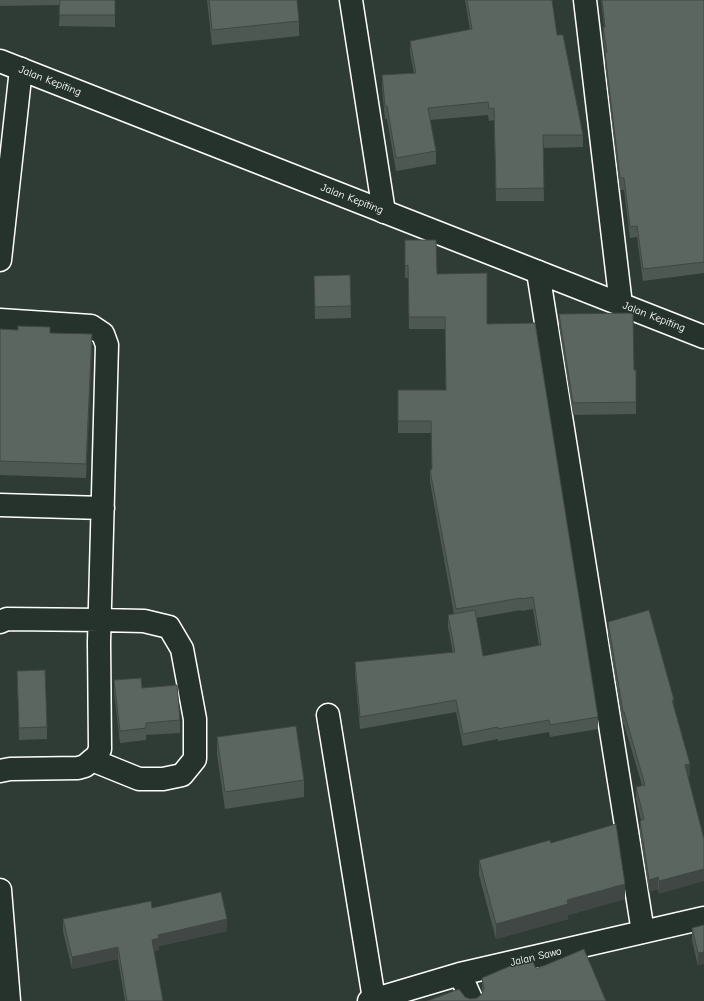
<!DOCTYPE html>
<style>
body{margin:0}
canvas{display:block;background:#2f3b35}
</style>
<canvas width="704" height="1001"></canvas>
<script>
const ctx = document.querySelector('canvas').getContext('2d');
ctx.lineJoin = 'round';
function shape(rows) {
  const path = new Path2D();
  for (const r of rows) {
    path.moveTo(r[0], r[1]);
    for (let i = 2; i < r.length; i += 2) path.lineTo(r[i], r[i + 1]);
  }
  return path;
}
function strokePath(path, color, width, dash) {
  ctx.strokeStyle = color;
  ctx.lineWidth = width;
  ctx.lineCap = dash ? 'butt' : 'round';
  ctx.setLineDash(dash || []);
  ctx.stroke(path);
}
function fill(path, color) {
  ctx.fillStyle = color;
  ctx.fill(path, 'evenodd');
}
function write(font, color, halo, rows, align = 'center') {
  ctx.font = font + ' "Comic Neue",sans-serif';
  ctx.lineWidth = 3;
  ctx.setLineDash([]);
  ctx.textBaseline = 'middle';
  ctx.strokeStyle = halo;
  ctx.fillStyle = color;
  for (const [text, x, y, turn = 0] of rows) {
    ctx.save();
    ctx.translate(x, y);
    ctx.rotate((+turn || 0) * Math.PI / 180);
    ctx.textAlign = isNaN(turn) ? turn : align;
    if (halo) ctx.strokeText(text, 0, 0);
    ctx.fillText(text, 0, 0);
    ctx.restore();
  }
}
const minor = shape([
 [351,0,384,212],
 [585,0,621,305],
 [0,260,21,69],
 [538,272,643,932],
 [0,320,91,326,103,334,107,345,99,642,100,749,97,756,92,760,85,766,78,768,10,769,0,771],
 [0,505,103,508],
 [0,622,7,619,100,620,144,621,169,627,182,649,195,719,195,759,182,775,163,779,139,779,92,760],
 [328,715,374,999],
 [0,890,9,1001],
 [460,974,472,1001],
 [369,1001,460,974,704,918]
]);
const major = shape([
 [0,61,704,337]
]);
strokePath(minor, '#fff', 25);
strokePath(major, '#fff', 25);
strokePath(minor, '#26332d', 22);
strokePath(major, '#26332d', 22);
fill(shape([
 [0,0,115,0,115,27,59,26,60,5,0,6],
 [207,0,297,0,299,21,299,36,212,45],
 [465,0,552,0,557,35,583,135,583,147,543,148,544,201,496,201,494,120,489,121,488,115,430,120,436,151,436,164,396,171,387,119,385,119,382,88,382,75,414,73,410,53,410,41,470,30],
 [601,0,704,0,704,273,643,281,637,237,630,238,624,190,620,190,605,64,605,53,603,39,603,27,604,27],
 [405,240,437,274,487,324,598,717,598,729,550,737,549,732,498,741,498,739,463,746,456,712,360,729,355,674,355,662,453,653,448,627,448,615,454,614,430,482,430,470,432,469,431,433,398,433,398,390,446,390,445,329,409,329,408,278,405,278],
 [533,609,539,645,483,656,476,618,521,610,521,611],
 [350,275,351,318,315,319,314,276],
 [559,314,634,370,636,370,636,414,573,415,559,326],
 [0,329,50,333,92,349,86,478,0,475],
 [608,622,674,708,690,776,688,776,659,894,658,889,649,892,640,833,640,821,641,820,636,799,636,787,642,785,624,724,623,724,608,634],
 [17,671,47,727,47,739,19,740],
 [114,680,142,688,180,720,180,733,146,735,146,740,120,743,114,692],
 [217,737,304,780,304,797,225,809,217,754],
 [551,843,625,899,568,915,568,919,496,939,479,875,479,860],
 [152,908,227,931,159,946,159,950,154,951,163,1001,125,1001,118,959,72,969,63,931,63,919],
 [704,925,698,966,692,940,692,928],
 [536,969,606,1001,427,1001,465,997,470,999,477,998,482,994,482,978]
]), '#4e5853');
fill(shape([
 [92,334,92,349,86,478,86,464],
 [672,700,674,700,674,712],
 [690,764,690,776,685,777,685,765],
 [704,869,704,881,659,894,659,881],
 [658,877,658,889,649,892,649,880],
 [625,884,625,899,568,915,568,919,496,939,496,924,567,900],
 [227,919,227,931,159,946,159,950,152,952,152,940,158,935],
 [118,947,118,959,72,969,72,957],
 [704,952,704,964,698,966,698,953]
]), '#404744');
const building = shape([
 [60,0,115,0,115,15,59,15,60,0],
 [209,0,297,0,299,21,212,30,209,0],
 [467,0,552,0,557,35,563,35,583,135,543,135,544,188,496,189,494,108,489,109,488,102,428,108,436,151,396,158,387,106,385,106,382,75,416,73,410,41,472,29,467,0],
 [602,0,704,0,704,262,643,269,637,226,630,227,624,178,620,178,605,53,607,52,603,27,605,27,602,0],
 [405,240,436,240,437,274,487,273,487,324,535,323,598,717,550,725,549,720,498,729,498,727,463,734,456,700,360,717,355,662,455,652,448,615,475,610,483,656,541,645,533,597,521,599,521,598,456,609,430,470,432,469,431,421,398,421,398,390,446,390,445,317,409,317,408,265,405,266,405,240],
 [350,275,351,306,315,307,314,276,350,275],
 [633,313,634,370,636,370,636,402,573,403,559,314,633,313],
 [18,326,50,327,50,333,92,334,86,464,0,461,0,329,18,330,18,326],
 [649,610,674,700,672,700,690,764,685,765,704,839,704,869,659,881,658,877,649,880,640,821,644,819,636,787,645,785,624,712,623,712,608,622,649,610],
 [45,670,47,727,19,728,17,671,45,670],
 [141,678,142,688,177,685,180,720,146,723,146,728,120,731,114,680,141,678],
 [296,726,304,780,225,792,217,737,296,726],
 [616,824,625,884,567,900,568,904,496,924,479,860,550,840,551,843,616,824],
 [221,892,227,919,158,935,159,938,152,940,163,1001,127,1001,118,947,72,957,63,919,151,901,152,908,221,892],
 [704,925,704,952,698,953,692,928,704,925],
 [584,949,606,1001,427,1001,459,989,465,997,470,999,477,998,482,994,484,988,482,978,531,957,536,969,584,949]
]);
fill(building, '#5b6661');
strokePath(building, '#404744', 1);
write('11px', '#fff', '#26332d', [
 ["Jalan Kepiting",50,81,21],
 ["Jalan Kepiting",352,199,21],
 ["Jalan Kepiting",654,317,21],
 ["Jalan Sawo",536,957,-13]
]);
</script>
